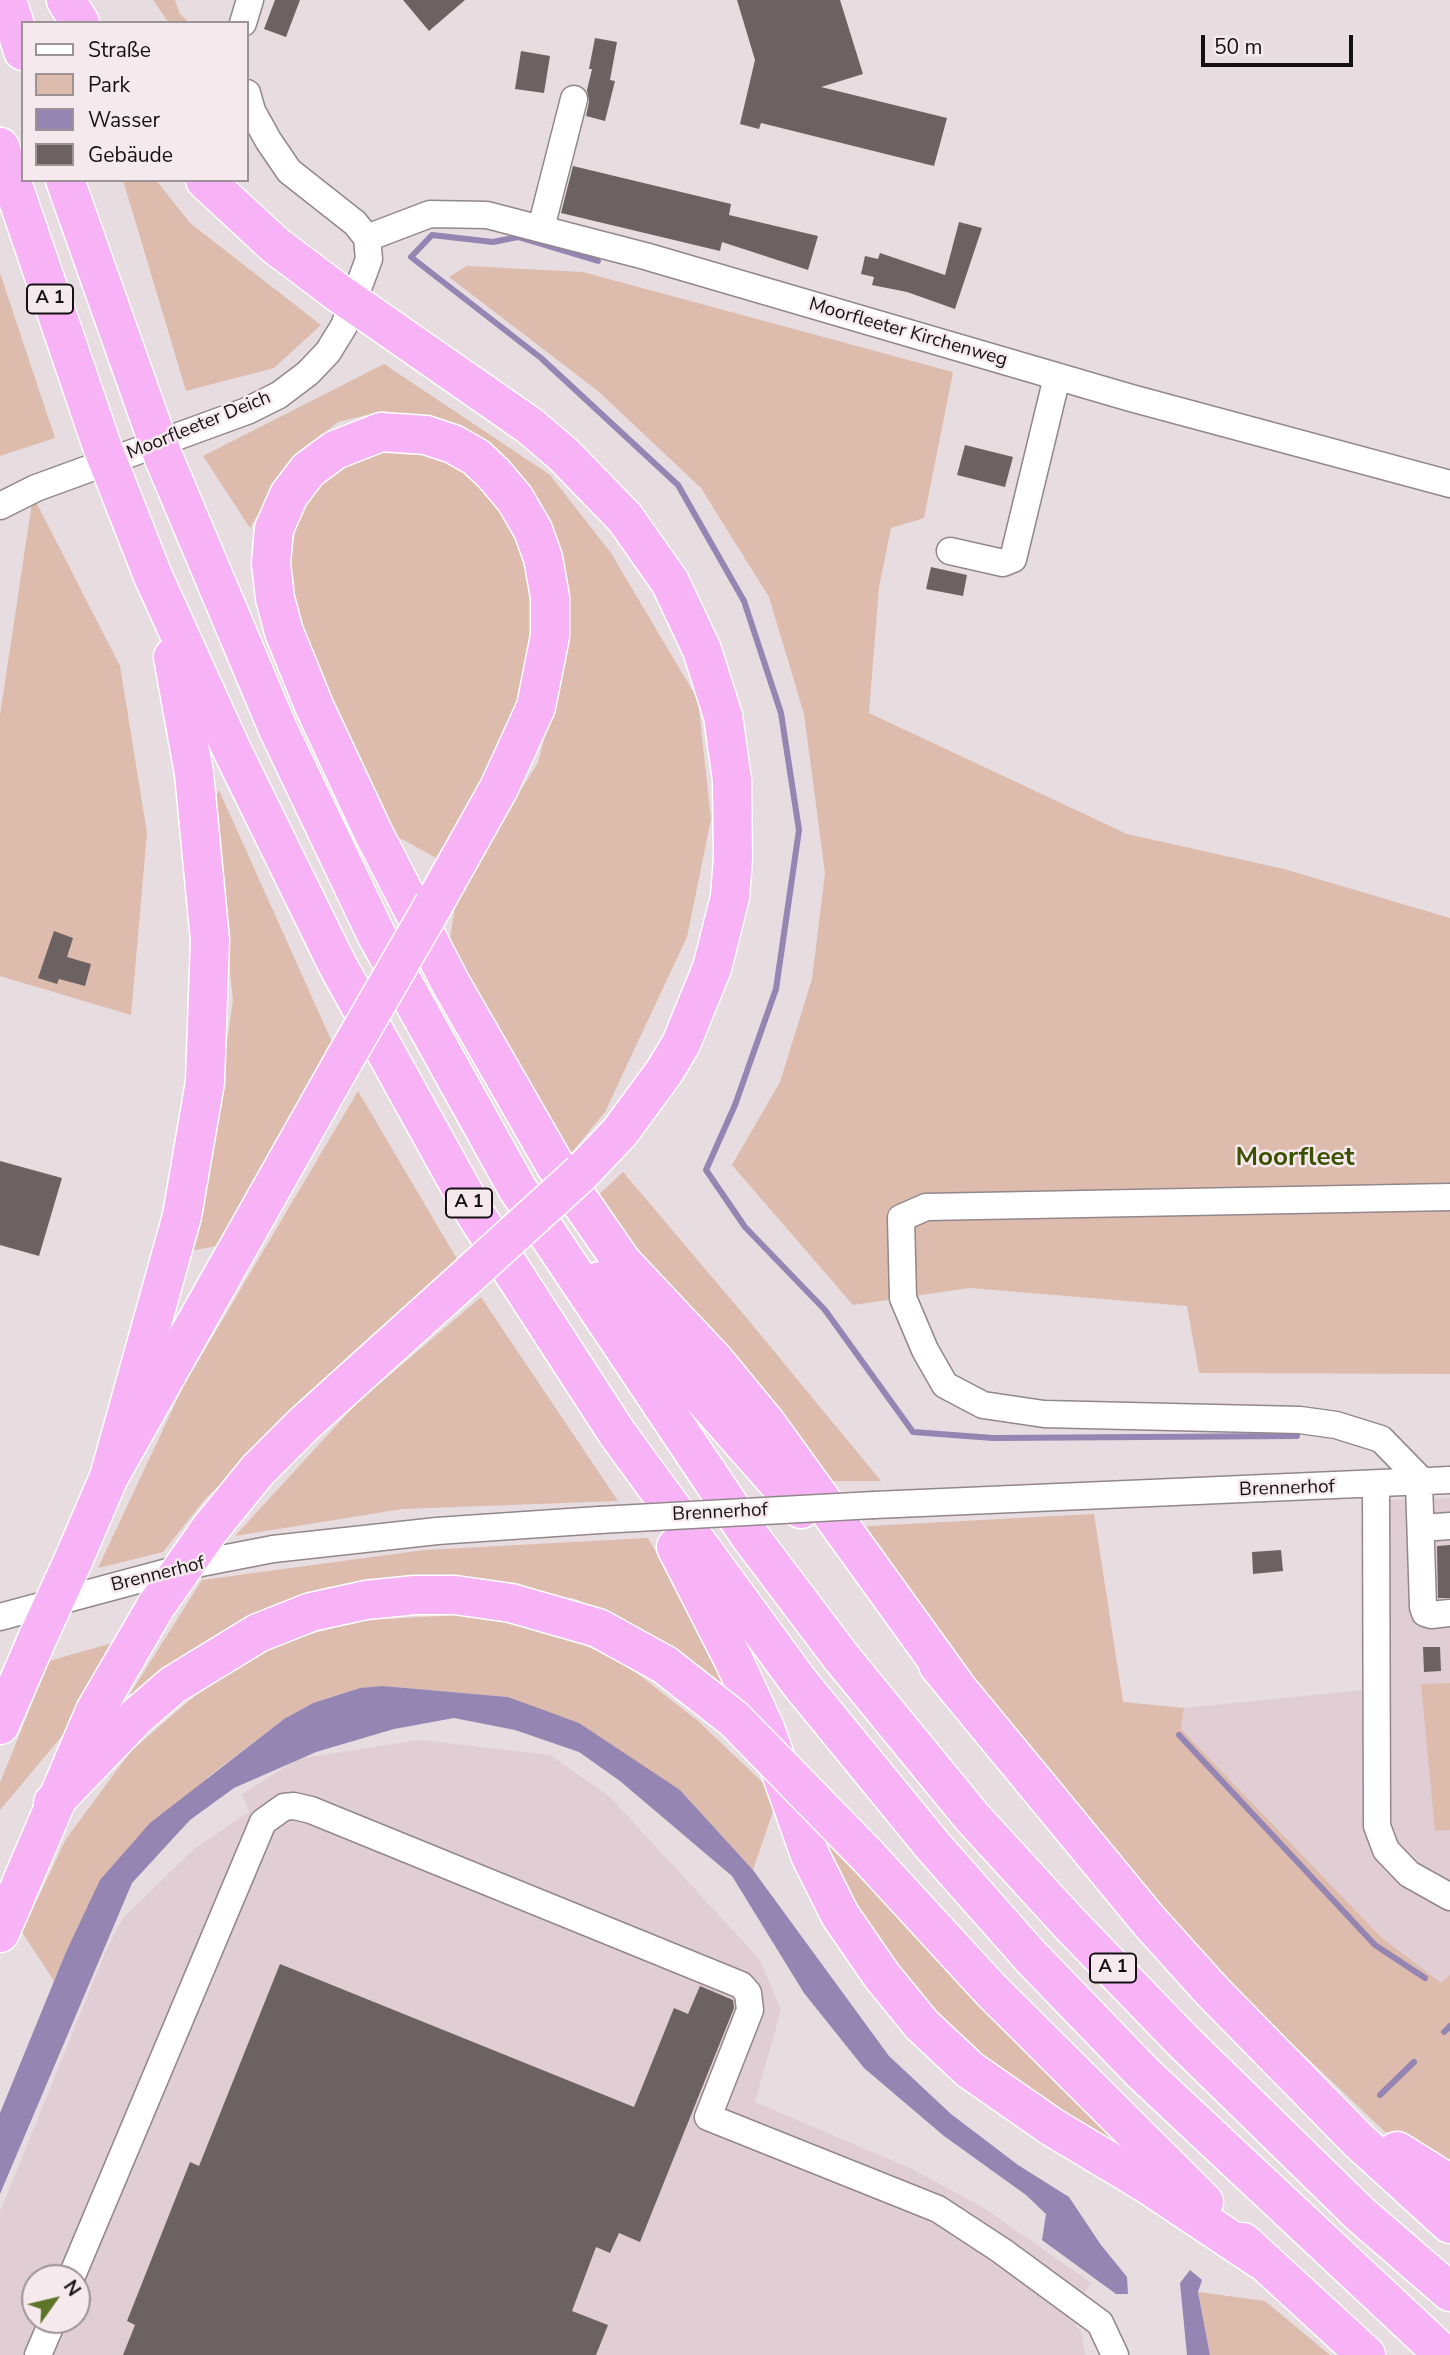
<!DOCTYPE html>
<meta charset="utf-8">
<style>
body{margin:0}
#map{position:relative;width:1450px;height:2355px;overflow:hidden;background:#e7dce0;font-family:"Nunito Sans",sans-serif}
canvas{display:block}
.legend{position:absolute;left:21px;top:21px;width:228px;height:161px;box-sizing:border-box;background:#f5e9ed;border:2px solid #9b9396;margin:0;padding:9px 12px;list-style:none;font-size:21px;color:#151113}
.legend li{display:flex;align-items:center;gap:14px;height:35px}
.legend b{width:35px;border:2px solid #9b9396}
.north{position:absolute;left:21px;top:2264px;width:70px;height:70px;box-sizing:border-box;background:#f5e9ed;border:2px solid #9b9396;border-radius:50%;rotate:56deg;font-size:19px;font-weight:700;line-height:28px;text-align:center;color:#151113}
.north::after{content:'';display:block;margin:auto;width:24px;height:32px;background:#5c7528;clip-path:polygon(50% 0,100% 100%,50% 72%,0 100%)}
.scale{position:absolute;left:1201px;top:35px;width:152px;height:32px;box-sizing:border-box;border:4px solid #151113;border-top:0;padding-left:9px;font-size:21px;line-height:24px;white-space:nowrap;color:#151113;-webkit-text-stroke:5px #f5e9ed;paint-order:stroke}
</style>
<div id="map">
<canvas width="1450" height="2355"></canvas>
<ul class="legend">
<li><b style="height:9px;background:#fff"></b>Straße</li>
<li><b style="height:19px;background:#ddbcad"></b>Park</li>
<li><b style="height:19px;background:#9585b3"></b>Wasser</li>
<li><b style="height:19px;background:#6d6262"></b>Gebäude</li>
</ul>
<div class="north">N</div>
<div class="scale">50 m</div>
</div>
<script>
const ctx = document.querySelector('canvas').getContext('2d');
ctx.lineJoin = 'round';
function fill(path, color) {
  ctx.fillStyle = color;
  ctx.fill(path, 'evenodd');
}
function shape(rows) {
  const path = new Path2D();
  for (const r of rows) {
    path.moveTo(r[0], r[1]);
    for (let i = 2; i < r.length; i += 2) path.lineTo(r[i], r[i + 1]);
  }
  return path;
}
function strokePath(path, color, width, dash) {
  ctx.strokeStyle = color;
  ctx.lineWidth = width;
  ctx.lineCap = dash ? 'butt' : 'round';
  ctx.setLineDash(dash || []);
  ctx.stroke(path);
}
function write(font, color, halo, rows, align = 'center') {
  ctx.font = font + ' "Nunito Sans",sans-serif';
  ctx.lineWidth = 5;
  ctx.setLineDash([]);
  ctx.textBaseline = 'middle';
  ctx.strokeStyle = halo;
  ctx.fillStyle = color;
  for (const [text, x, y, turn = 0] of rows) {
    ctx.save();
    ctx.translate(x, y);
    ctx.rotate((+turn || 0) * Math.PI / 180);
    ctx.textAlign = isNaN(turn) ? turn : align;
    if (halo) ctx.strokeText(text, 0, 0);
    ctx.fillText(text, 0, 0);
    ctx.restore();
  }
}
fill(shape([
 [1450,1498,1450,1683,1421,1684,1436,1831,1450,1830,1450,1975,1441,1984,1381,1937,1181,1729,1184,1708,1385,1688,1389,1500],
 [419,1740,550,1755,610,1797,760,1960,781,2010,755,2102,912,2169,984,2208,1091,2283,1068,2317,1081,2331,1085,2355,0,2355,0,2212,105,1953,123,1918,194,1849,249,1812,242,1794,298,1759],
 [35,2278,77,2278,77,2320,35,2320]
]), '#e1cdd4');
fill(shape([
 [153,0,175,0,180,14,190,23,169,23],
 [123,180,156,180,190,223,321,325,274,368,186,391],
 [467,266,583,272,953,372,924,518,891,528,879,587,869,713,1127,834,1284,869,1450,918,1450,1374,1199,1373,1187,1306,969,1288,853,1305,732,1165,780,1082,812,979,825,873,804,714,769,597,701,488,598,391,449,277],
 [0,273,55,438,0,456],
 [384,364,550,475,611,553,698,700,711,819,687,937,605,1112,568,1157,448,951,458,888,538,763,561,670,560,572,442,421,383,411,338,422,290,460,250,528,203,456],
 [393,442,460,463,501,500,534,587,536,657,500,754,436,858,402,839,391,841,316,682,285,580,302,501,329,465],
 [33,496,120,666,147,833,131,1015,0,976,0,715],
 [219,790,332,1042,221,1245,191,1251,218,1105,233,1000,212,805],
 [358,1091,457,1259,206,1498,163,1552,98,1568,184,1385],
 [623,1172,745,1316,881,1481,823,1481,590,1203],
 [481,1297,618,1501,402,1509,235,1536,357,1403],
 [1094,1514,1123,1702,1184,1708,1181,1729,1381,1937,1441,1983,1450,1975,1450,2173,1384,2131,1284,2036,1170,1919,851,1527],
 [648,1538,728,1680,731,1695,675,1647,576,1599,502,1586,377,1586,137,1695,130,1694,202,1580,424,1550],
 [459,1615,547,1627,628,1666,698,1721,778,1797,753,1870,680,1790,508,1697,383,1686,360,1688,313,1703,284,1719,208,1777,66,1952,54,1981,22,1932,66,1839,131,1751,206,1686,287,1640,365,1620],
 [112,1643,62,1736,0,1810,0,1783,49,1661],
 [1450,1683,1450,1830,1435,1831,1421,1684],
 [822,1839,1135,2156,982,2063,877,1948],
 [1198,2292,1265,2301,1330,2355,1210,2355]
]), '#ddbcad');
fill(shape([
 [383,1686,508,1697,579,1723,680,1790,753,1870,889,2056,951,2114,1018,2165,1069,2197,1101,2245,1127,2277,1128,2294,1116,2294,1042,2240,1046,2214,1026,2195,944,2136,864,2068,804,1993,732,1876,620,1781,579,1752,515,1730,454,1718,394,1729,316,1752,234,1788,190,1820,132,1883,0,2194,0,2113,66,1952,100,1880,150,1823,284,1719,313,1703,360,1688],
 [1190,2270,1202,2280,1198,2292,1210,2355,1187,2355,1180,2283]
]), '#9585b3');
strokePath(shape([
 [598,261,518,237,493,242,432,235,411,257,541,358,678,485,744,601,781,713,799,830,776,989,735,1105,706,1170,745,1227,825,1310,913,1432,993,1438,1297,1436],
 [1179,1735,1375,1945,1425,1978],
 [1444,2032,1450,2026],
 [1380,2095,1414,2062]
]), '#9585b3', 6);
fill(shape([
 [275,0,300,0,286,37,264,29],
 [403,0,465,0,429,31],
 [737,0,840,0,863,74,821,87,947,118,934,166,761,123,759,129,740,124,755,60],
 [595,38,617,42,610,80,615,81,605,121,586,116,589,102,587,90,592,69,589,69],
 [521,51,550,56,544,93,515,89],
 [573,166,731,204,729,215,818,236,808,270,722,242,720,251,561,213],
 [959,222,982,228,955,309,907,292,872,285,874,277,861,274,865,256,878,259,880,253,945,275],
 [965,445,1013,457,1005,487,957,475],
 [931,567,967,575,963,596,926,589],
 [54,931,73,938,67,957,91,964,85,986,59,979,57,984,38,978],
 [0,1161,62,1178,39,1256,0,1245],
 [1450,1545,1450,1598,1438,1598,1437,1546],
 [1281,1550,1283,1571,1253,1574,1252,1552],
 [1423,1647,1440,1647,1441,1671,1424,1672],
 [280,1964,634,2107,674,2008,688,2014,700,1986,733,2000,734,2008,640,2242,619,2233,610,2253,596,2247,572,2311,608,2325,596,2355,123,2355,135,2325,127,2321,190,2162,199,2166]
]), '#6d6262');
const minor = shape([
 [243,23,250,0],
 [541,228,574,99],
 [367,238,430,214,487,215,645,256,1131,398,1450,484],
 [0,506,36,488,247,411,279,395,308,373,328,352,344,326,369,259,367,238,355,223,289,171,268,140,252,111,247,93],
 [950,551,1003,563,1013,559,1057,377],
 [1419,1482,1423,1607,1425,1613,1431,1615,1450,1613],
 [1423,1482,1381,1439,1336,1425,1300,1420,1044,1414,983,1405,945,1385,925,1350,903,1298,901,1218,926,1207,1450,1197],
 [1376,1485,1377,1826,1386,1850,1409,1874,1450,1897],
 [874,1505,1450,1480],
 [1421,1528,1450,1526],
 [0,1617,201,1563,273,1549,437,1531,599,1520],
 [71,2278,263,1822,284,1807,294,1806,311,1810,741,1985,748,1993,750,2010,708,2117,938,2209,1002,2251,1100,2323,1115,2355],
 [38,2355,53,2320]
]);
const highway = shape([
 [7,0,23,51],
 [66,0,80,23],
 [0,147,103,449],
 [65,180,154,431],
 [205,180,275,245,340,294],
 [365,311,530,426,564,455,625,518,670,582,702,650,723,716,732,780,733,858,730,897,712,968,681,1044,664,1072,620,1132,581,1173],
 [163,456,278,729,376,934,517,1188,749,1535,841,1657,972,1817,1069,1923,1182,2040,1360,2214,1450,2292],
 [113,474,153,576,231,748,337,964,476,1215,617,1433,799,1682,933,1846,1031,1957,1144,2074,1444,2355],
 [434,904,499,788,536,707,550,636,550,597,543,558,533,530,515,499,494,474,476,457,453,444,426,435,381,432,335,450,308,470,289,495,274,529,271,563,275,598,284,632,315,708,373,832,450,982,555,1165,622,1262,715,1361,766,1423,955,1685],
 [600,1281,801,1509],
 [109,1477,182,1216,205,1082,210,940,194,773,173,657],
 [210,1529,258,1470,303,1425,469,1275],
 [676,1547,734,1661,765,1728,810,1855,840,1915,882,1976,922,2025,970,2070,1052,2127,1147,2184,1261,2260],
 [73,1561,109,1477,344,1060],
 [938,1665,1149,1921,1212,1991,1359,2141,1450,2224],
 [0,1725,38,1637],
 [53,1803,136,1717,173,1685,258,1633,311,1612,366,1600,415,1595,455,1595,511,1603,598,1628,665,1665],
 [866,1854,991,1990,1204,2202],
 [0,1933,95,1711,156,1606],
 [1397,2151,1450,2184],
 [1243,2242,1366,2355]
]);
strokePath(minor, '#92878b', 29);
strokePath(highway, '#fff', 41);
strokePath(minor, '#fff', 26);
strokePath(highway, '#f7b3f6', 38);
const minorBridge = shape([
 [599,1520,874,1505]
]);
const highwayBridge = shape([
 [340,294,365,311],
 [154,431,163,456],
 [103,449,113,474],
 [344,1060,434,904],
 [469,1275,581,1173],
 [156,1606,210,1529],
 [38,1637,73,1561],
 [665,1665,734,1719,866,1854]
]);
strokePath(minorBridge, '#92878b', 29, []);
strokePath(highwayBridge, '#fff', 41, []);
strokePath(minorBridge, '#fff', 26);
strokePath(highwayBridge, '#f7b3f6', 38);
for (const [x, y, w] of [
 [50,299,46],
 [469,1203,46],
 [1113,1968,46]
]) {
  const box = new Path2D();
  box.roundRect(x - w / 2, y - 14.5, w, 29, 5);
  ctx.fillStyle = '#f5e9ed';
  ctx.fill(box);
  strokePath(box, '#151113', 2);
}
write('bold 18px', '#151113', null, [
 ["A 1",50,299],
 ["A 1",469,1203],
 ["A 1",1113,1968]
]);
write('19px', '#151113', '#f5e9ed', [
 ["Moorfleeter Kirchenweg",908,333,16],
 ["Moorfleeter Deich",199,426,-22],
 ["Brennerhof",1287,1489,-2],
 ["Brennerhof",720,1513,-3],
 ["Brennerhof",158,1575,-14]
]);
write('bold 26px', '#3b5001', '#f5e9ed', [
 ["Moorfleet",1295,1159]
]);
</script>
